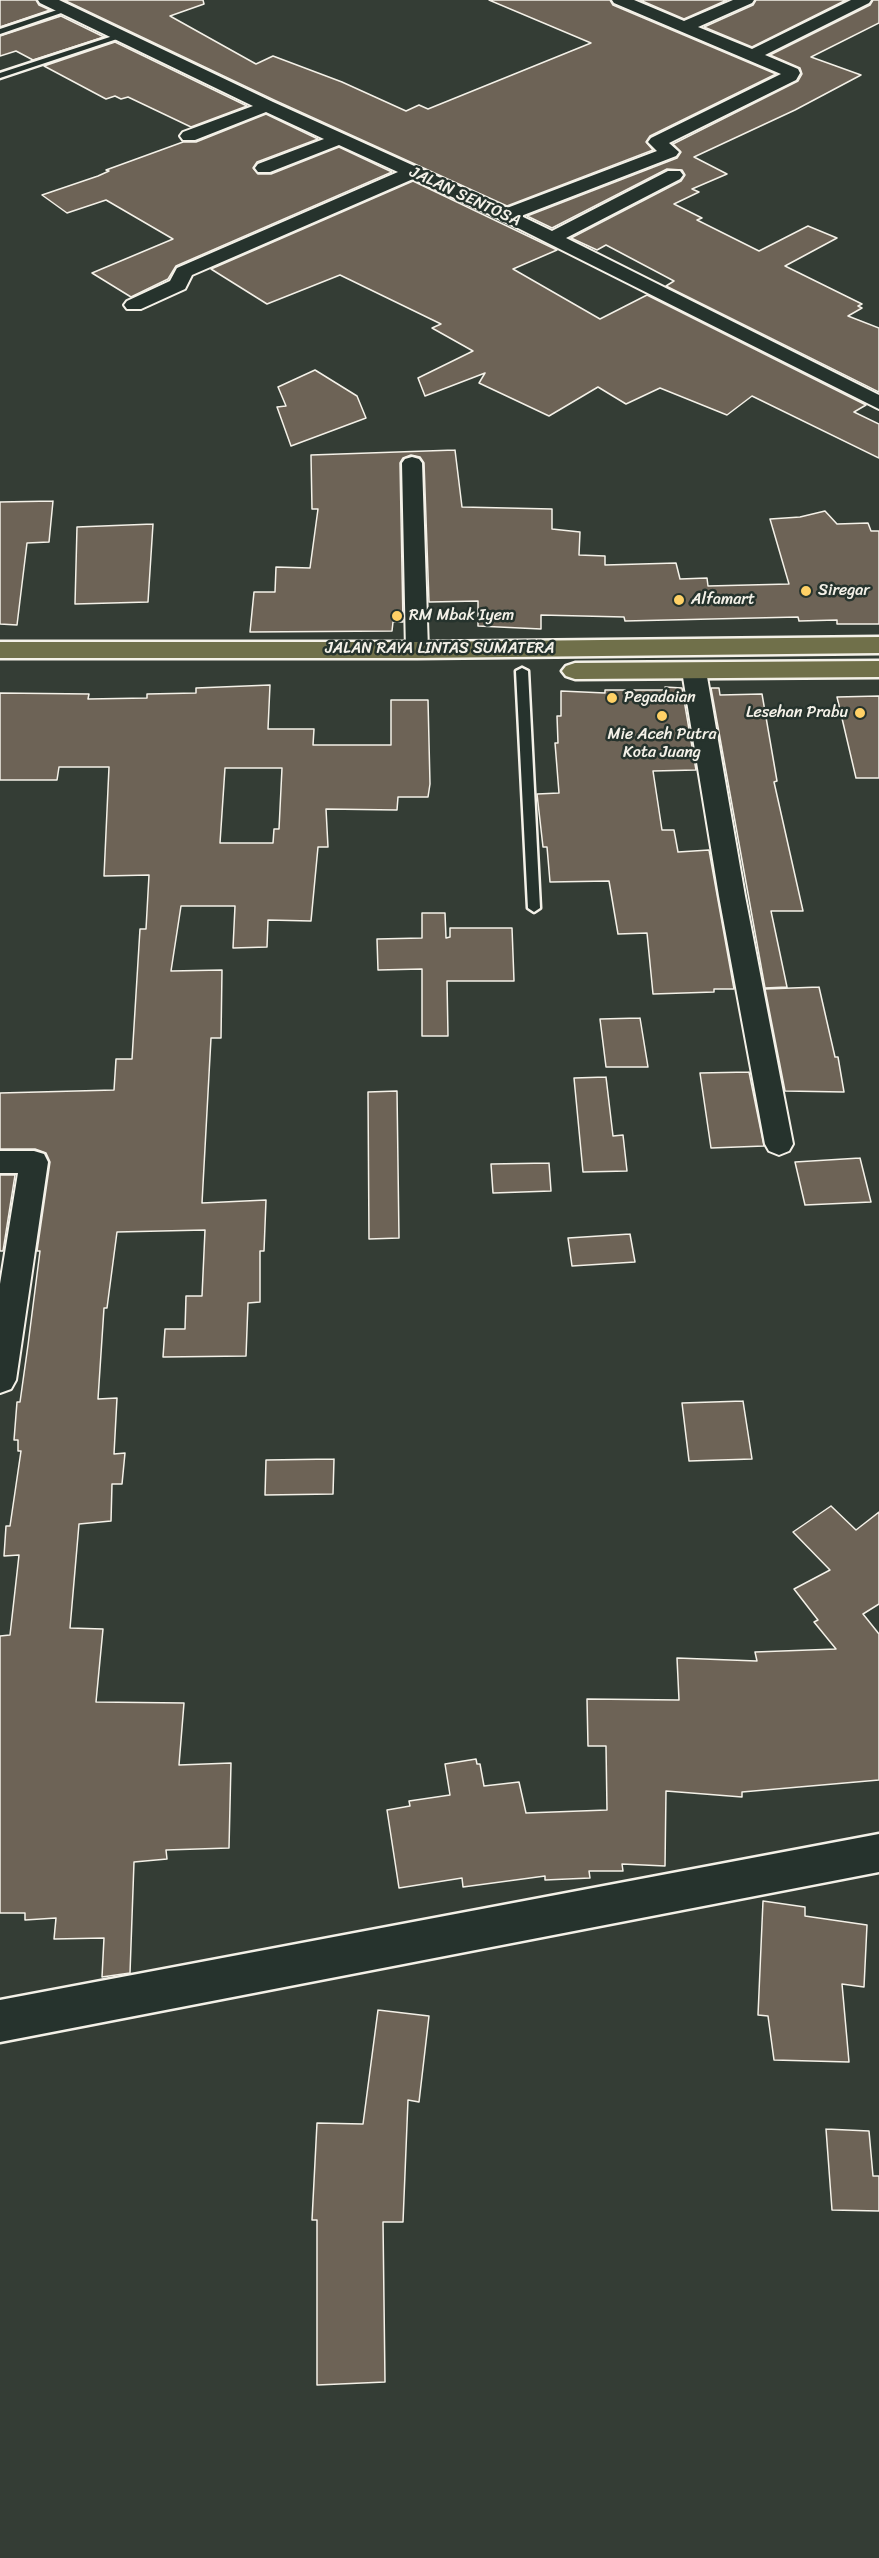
<!DOCTYPE html>
<style>
body{margin:0}
canvas{display:block;background:#343d35}
</style>
<canvas width="879" height="2558"></canvas>
<script>
const ctx = document.querySelector('canvas').getContext('2d');
ctx.lineJoin = 'round';
function fill(path, color) {
  ctx.fillStyle = color;
  ctx.fill(path, 'evenodd');
}
function shape(rows) {
  const path = new Path2D();
  for (const r of rows) {
    path.moveTo(r[0], r[1]);
    for (let i = 2; i < r.length; i += 2) path.lineTo(r[i], r[i + 1]);
  }
  return path;
}
function strokePath(path, color, width, dash) {
  ctx.strokeStyle = color;
  ctx.lineWidth = width;
  ctx.lineCap = dash ? 'butt' : 'round';
  ctx.setLineDash(dash || []);
  ctx.stroke(path);
}
function write(font, color, halo, rows, align = 'center') {
  ctx.font = font + ' Sriracha,sans-serif';
  ctx.lineWidth = 5;
  ctx.setLineDash([]);
  ctx.textBaseline = 'middle';
  ctx.strokeStyle = halo;
  ctx.fillStyle = color;
  for (const [text, x, y, turn = 0] of rows) {
    ctx.save();
    ctx.translate(x, y);
    ctx.rotate((+turn || 0) * Math.PI / 180);
    ctx.textAlign = isNaN(turn) ? turn : align;
    if (halo) ctx.strokeText(text, 0, 0);
    ctx.fillText(text, 0, 0);
    ctx.restore();
  }
}
const building = shape([
 [0,0,36,0,39,5,50,10,0,27,0,0],
 [64,0,203,0,204,4,170,16,256,64,273,56,342,82,406,111,419,105,428,109,591,43,489,0,610,0,613,5,776,74,650,136,646,142,653,150,507,206,274,100,64,0],
 [640,0,727,0,684,19,640,0],
 [756,0,846,0,752,47,704,27,753,5,756,0],
 [873,0,879,0,879,23,811,57,861,75,795,110,694,157,727,174,692,189,699,192,674,204,702,218,697,220,759,251,808,226,837,238,785,266,862,304,858,306,862,308,848,316,879,328,879,392,666,286,674,281,606,245,597,250,571,238,681,181,685,175,682,170,667,169,552,228,527,216,677,158,681,152,673,144,798,81,802,74,800,68,770,55,870,5,873,0],
 [61,16,104,37,33,60,16,51,0,56,0,36,61,16],
 [115,42,247,106,191,127,128,97,121,99,115,96,106,99,44,66,115,42],
 [266,114,318,139,257,162,253,168,258,174,271,174,339,147,392,172,176,266,168,279,131,297,92,273,173,239,106,200,67,213,42,195,98,176,109,171,106,170,183,142,196,142,266,114],
 [413,181,557,250,513,269,600,319,647,295,866,405,854,412,879,424,879,458,752,396,727,415,660,388,626,404,598,387,549,416,479,383,485,373,425,396,418,378,473,351,432,328,441,324,340,275,267,304,211,269,413,181],
 [315,370,357,396,366,418,291,446,277,407,286,406,278,387,315,370],
 [455,450,462,507,552,509,552,529,580,532,579,555,605,556,605,565,676,563,680,579,707,578,708,586,789,584,770,519,800,517,825,511,837,524,868,523,871,531,879,531,879,624,837,624,837,620,799,621,798,617,625,621,624,617,541,615,541,629,478,626,478,601,429,602,424,463,420,457,411,455,403,458,400,463,403,622,393,622,392,631,250,632,254,592,275,592,276,567,310,568,318,509,312,509,311,455,455,450],
 [53,501,49,542,27,543,17,625,0,624,0,502,53,501],
 [153,524,148,602,75,604,77,527,153,524],
 [270,685,268,729,314,729,313,745,391,745,391,700,428,700,430,784,428,797,398,797,397,810,326,809,328,847,318,847,311,921,268,920,267,947,233,948,235,906,181,906,171,971,222,970,221,1038,211,1038,202,1203,266,1200,264,1251,260,1251,260,1302,248,1303,246,1356,163,1357,165,1329,185,1329,186,1296,202,1296,205,1230,117,1232,107,1308,104,1308,98,1399,117,1398,114,1454,125,1453,122,1484,112,1484,111,1521,79,1524,70,1628,103,1629,96,1702,184,1703,179,1765,231,1763,229,1848,166,1850,167,1859,134,1862,130,1973,102,1977,104,1938,54,1939,56,1918,25,1920,25,1913,0,1913,0,1636,10,1635,19,1555,4,1556,6,1526,10,1526,21,1451,18,1451,18,1440,14,1440,17,1402,20,1402,28,1345,40,1251,37,1251,50,1162,46,1153,35,1149,0,1149,0,1093,114,1090,116,1059,132,1059,140,929,146,929,149,875,104,876,109,767,59,767,57,780,0,780,0,693,89,694,88,699,147,698,147,694,196,693,196,688,270,685],
 [225,768,282,768,279,829,274,829,273,843,220,843,225,768],
 [665,687,682,688,696,770,653,771,662,830,674,830,678,852,709,850,734,989,714,989,714,992,653,994,647,933,618,934,609,881,550,882,547,847,543,847,537,794,559,793,555,743,558,743,557,716,561,716,561,691,605,693,605,690,665,690,665,687],
 [711,688,719,688,720,695,762,694,777,781,774,782,803,911,771,911,787,987,765,988,711,688],
 [879,696,879,778,856,778,837,697,879,696],
 [422,913,445,913,446,938,450,937,450,928,512,928,514,981,447,981,448,1036,422,1036,422,969,378,970,377,939,422,938,422,913],
 [819,987,835,1057,838,1057,844,1092,785,1091,765,989,819,987],
 [640,1018,648,1067,606,1067,600,1019,640,1018],
 [749,1072,764,1146,711,1148,700,1073,749,1072],
 [606,1077,613,1136,623,1135,627,1171,583,1172,574,1078,606,1077],
 [397,1091,399,1238,369,1239,368,1092,397,1091],
 [860,1158,871,1202,805,1205,795,1162,860,1158],
 [549,1163,551,1191,493,1193,491,1164,549,1163],
 [0,1175,15,1175,3,1251,0,1251,0,1175],
 [630,1234,635,1262,572,1266,568,1238,630,1234],
 [743,1401,752,1459,689,1461,682,1403,743,1401],
 [334,1459,333,1494,265,1495,266,1460,334,1459],
 [831,1506,856,1530,879,1512,879,1604,863,1614,879,1634,879,1780,742,1792,742,1797,666,1791,665,1866,622,1864,623,1871,589,1871,590,1878,545,1880,545,1876,463,1887,462,1878,399,1888,387,1810,410,1806,409,1801,450,1795,445,1764,476,1759,477,1764,480,1764,484,1786,519,1782,526,1813,607,1810,606,1746,588,1746,587,1699,679,1700,677,1658,757,1661,755,1652,836,1649,814,1622,818,1620,794,1589,830,1570,793,1532,831,1506],
 [763,1901,805,1907,805,1916,867,1925,864,1987,842,1984,849,2062,774,2060,768,2016,758,2015,763,1901],
 [378,2010,429,2016,419,2102,408,2100,403,2222,383,2222,385,2382,317,2385,317,2220,312,2220,317,2123,363,2124,378,2010],
 [826,2129,869,2131,873,2176,879,2176,879,2211,832,2210,826,2129]
]);
fill(building, '#6d6356');
strokePath(building, '#f4f1e8', 1.5);
const service = shape([
 [63,8,70,10,0,34,0,29,63,8],
 [116,35,123,37,0,78,0,73,116,35],
 [522,668,528,671,540,908,534,912,528,908,516,671,522,668]
]);
const minor = shape([
 [38,0,59,0,273,102,507,208,657,151,648,142,651,138,781,74,614,3,612,0,634,0,684,21,733,0,754,0,752,3,698,27,752,49,851,0,871,0,869,3,765,55,798,69,800,73,796,80,669,143,679,152,676,156,521,216,552,231,668,171,680,171,683,175,680,179,566,238,879,395,879,409,500,219,413,179,192,275,185,289,141,309,127,309,124,305,127,301,170,281,177,268,398,172,339,145,270,172,258,172,255,168,258,164,324,139,266,112,195,140,183,140,180,136,183,132,253,106,40,3,38,0],
 [412,457,419,459,422,463,428,650,425,655,417,657,409,655,406,650,402,463,405,459,412,457],
 [694,664,702,666,706,671,745,896,793,1144,789,1151,779,1155,769,1151,765,1144,719,896,682,671,686,666,694,664],
 [0,1151,34,1151,44,1154,48,1162,16,1380,11,1389,0,1393,0,1284,18,1173,0,1173,0,1151]
]);
const tertiary = shape([
 [879,1834,879,1872,0,2042,0,2000,879,1834]
]);
const trunk = shape([
 [879,637,879,653,417,658,0,658,0,642,417,642,879,637],
 [879,661,879,677,575,679,566,676,562,671,566,666,575,663,879,661]
]);
strokePath(service, '#f4f1e8', 5);
strokePath(minor, '#f4f1e8', 4);
strokePath(tertiary, '#f4f1e8', 5);
strokePath(trunk, '#f4f1e8', 5);
fill(service, '#26332d');
fill(minor, '#26332d');
fill(tertiary, '#26332d');
fill(trunk, '#70704a');
for (const [x, y, r, color] of [
 [806,591,6,"#ffd166"],
 [679,600,6,"#ffd166"],
 [397,616,6,"#ffd166"],
 [612,698,6,"#ffd166"],
 [860,713,6,"#ffd166"],
 [662,716,6,"#ffd166"]
]) {
  const dot = new Path2D();
  dot.arc(x, y, r, 0, 2 * Math.PI);
  ctx.fillStyle = color;
  ctx.fill(dot);
  strokePath(dot, '#26332d', 2);
}
write('16px', '#f4f1e8', '#26332d', [
 ["JALAN SENTOSA",465,197,25],
 ["JALAN RAYA LINTAS SUMATERA",440,649]
]);
write('16px', '#f4f1e8', '#26332d', [
 ["Siregar",818,591],
 ["Alfamart",691,600],
 ["RM Mbak Iyem",409,616],
 ["Pegadaian",624,698],
 ["Lesehan Prabu",848,713,"right"],
 ["Mie Aceh Putra",662,735,"center"],
 ["Kota Juang",662,753,"center"]
], 'left');
</script>
